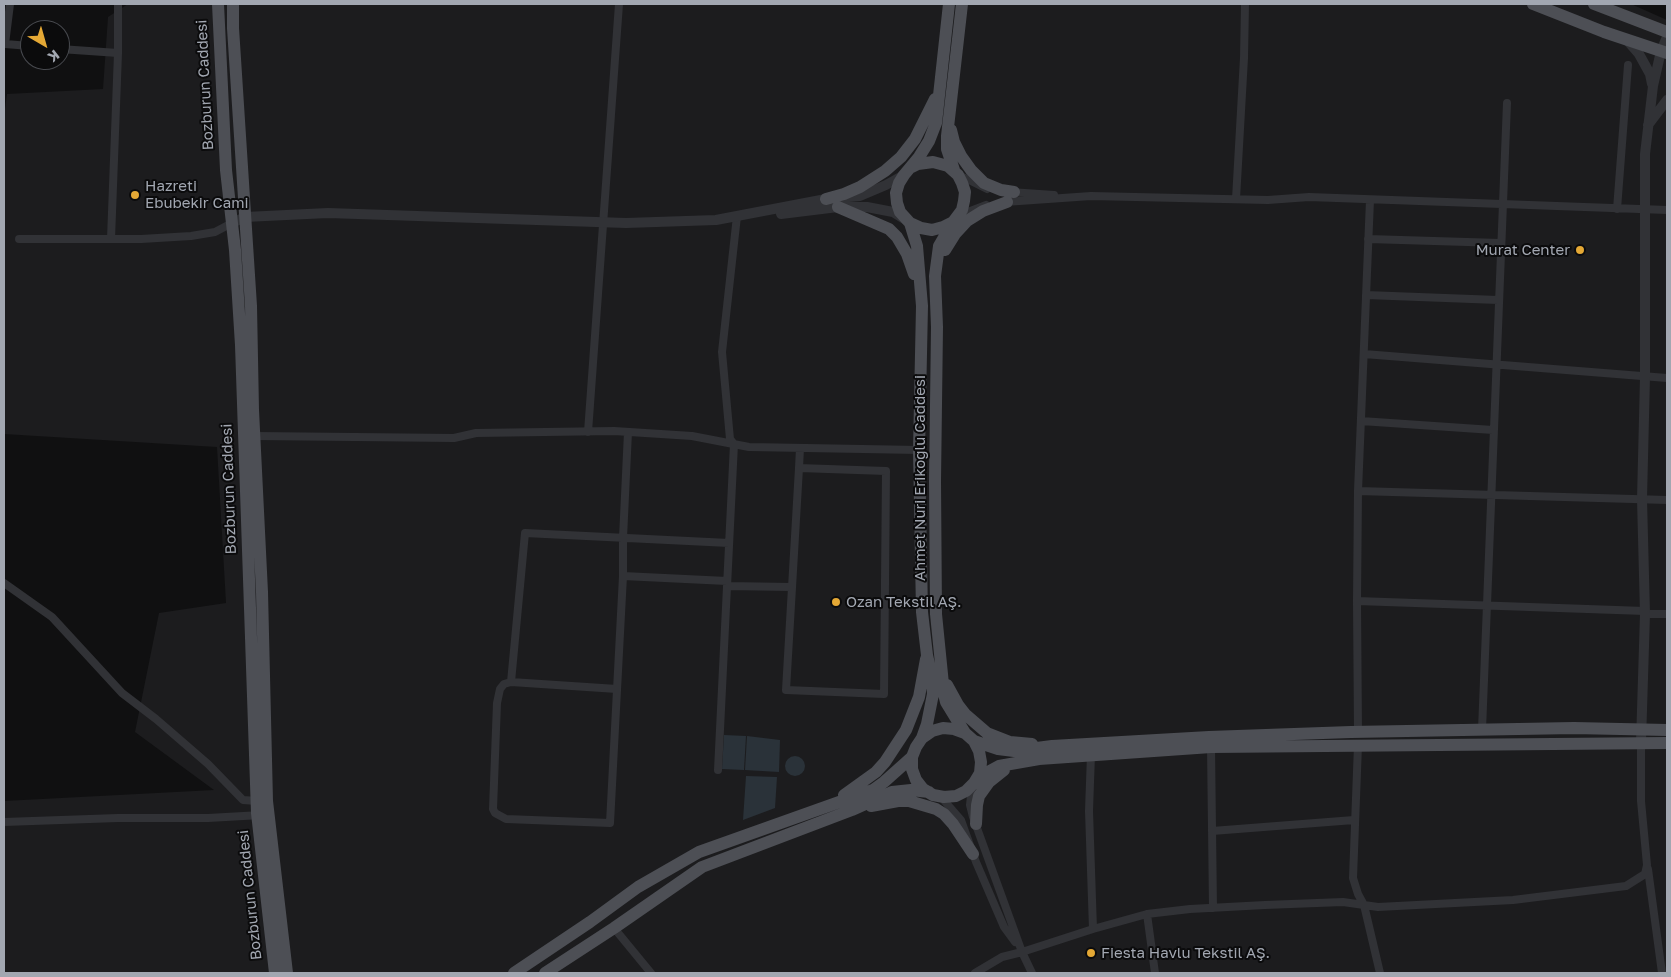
<!DOCTYPE html>
<meta charset="utf-8">
<style>
body{margin:0}
#map{position:relative;width:1671px;height:977px;overflow:hidden;background:#101011;font-family:"Golos Text",sans-serif}
canvas{display:block}
.frame{position:absolute;inset:0;border:5px solid #a2a7b1;pointer-events:none}
.north{position:absolute;left:20px;top:20px;width:50px;height:50px;box-sizing:border-box;background:#0b0b0c;border:1px solid #47494e;border-radius:50%;rotate:142deg;font-size:14px;font-weight:700;line-height:20px;text-align:center;color:#a2a7b1}
.north::after{content:'';display:block;margin:auto;width:18px;height:22px;background:#e4a835;clip-path:polygon(50% 0,100% 100%,50% 72%,0 100%)}
</style>
<div id="map">
<canvas width="1671" height="977"></canvas>
<div class="frame"></div>
<div class="north">K</div>
</div>
<script>
const ctx = document.querySelector('canvas').getContext('2d');
ctx.lineJoin = 'round';
function fill(path, color) {
  ctx.fillStyle = color;
  ctx.fill(path, 'evenodd');
}
function shape(rows) {
  const path = new Path2D();
  for (const r of rows) {
    if (r.length === 3) {
      path.moveTo(r[0] + r[2], r[1]);
      path.arc(r[0], r[1], r[2], 0, 2 * Math.PI);
      continue;
    }
    path.moveTo(r[0], r[1]);
    for (let i = 2; i < r.length; i += 2) path.lineTo(r[i], r[i + 1]);
  }
  return path;
}
function strokePath(path, color, width, dash) {
  ctx.strokeStyle = color;
  ctx.lineWidth = width;
  ctx.lineCap = dash ? 'butt' : 'round';
  ctx.setLineDash(dash || []);
  ctx.stroke(path);
}
function write(font, color, halo, rows, align = 'center') {
  ctx.font = font + ' "Golos Text",sans-serif';
  ctx.lineWidth = 4;
  ctx.setLineDash([]);
  ctx.textBaseline = 'middle';
  ctx.strokeStyle = halo;
  ctx.fillStyle = color;
  for (const [text, x, y, turn = 0] of rows) {
    ctx.save();
    ctx.translate(x, y);
    ctx.rotate((+turn || 0) * Math.PI / 180);
    ctx.textAlign = isNaN(turn) ? turn : align;
    if (halo) ctx.strokeText(text, 0, 0);
    ctx.fillText(text, 0, 0);
    ctx.restore();
  }
}
fill(shape([
 [128,4,1631,4,1667,20,1667,973,4,973,4,801,214,790,135,732,159,613,226,603,217,447,4,434,4,116,7,94,103,89,108,17]
]), '#1c1c1e');
fill(shape([
 [724,735,746,736,744,770,722,769],
 [747,736,780,740,779,772,745,770],
 [795,766,10],
 [746,776,777,777,775,808,743,820]
]), '#2a3239');
strokePath(shape([
 [10,4,5,44,30,46],
 [60,49,118,53],
 [959,175,987,189],
 [1010,192,1054,195],
 [1236,199,1244,58,1245,4],
 [1005,202,1091,196,1268,200,1309,197,1667,210],
 [1617,209,1628,65],
 [960,215,986,205],
 [19,239,141,239,191,236,215,232,232,223],
 [111,239,118,53,118,4],
 [1368,239,1500,243],
 [1366,295,1498,300],
 [1364,354,1667,378],
 [1361,421,1493,430],
 [588,432,619,4],
 [255,436,454,438,476,433,614,431,692,436,749,447,919,450],
 [799,468,886,471,884,694,786,690,799,468],
 [799,468,800,448],
 [1358,491,1667,500],
 [623,576,623,538,628,432],
 [4,583,52,617,122,693,156,719,208,764,243,800,257,801],
 [727,586,791,587],
 [1357,601,1645,611],
 [1645,614,1667,614],
 [511,682,525,533,729,543],
 [617,689,511,682,504,684,500,689,497,703,493,809,495,813,506,819,610,823,623,576,727,581],
 [1482,730,1507,103],
 [1358,732,1357,601,1358,491,1370,200],
 [1358,745,1353,878,1358,894,1364,905,1380,973],
 [1211,747,1213,908],
 [1091,754,1089,811,1093,929],
 [718,770,734,444,730,439,722,352,737,216],
 [972,787,970,805,973,817,1022,952,1032,973],
 [941,797,961,820,976,862,1004,927,1015,942],
 [4,822,118,818,208,818,261,815],
 [1212,831,1354,820],
 [1648,869,1662,973],
 [1147,914,1155,973],
 [614,928,651,973],
 [975,973,1002,957,1022,952,1093,929,1147,914,1190,909,1265,905,1343,902,1378,907,1513,900,1626,886,1645,874,1647,865,1641,801,1641,742]
]), '#313236', 8);
strokePath(shape([
 [1626,39,1639,54,1650,74,1652,84],
 [1648,125,1667,100],
 [781,214,838,207,867,207,893,212,906,220],
 [232,223,245,217,328,213,626,223,716,220,826,199,860,196,886,185,904,175],
 [1641,742,1645,614,1642,499,1645,377,1645,154,1653,86,1661,51,1667,37]
]), '#313236', 10);
strokePath(shape([
 [218,4,226,170,235,250,241,345,257,813,275,973],
 [233,4,233,28,251,306,253,410,262,592,267,801,287,973],
 [1533,4,1604,32,1667,53],
 [1594,4,1667,32],
 [951,130,954,142,961,156,971,170,984,183,1001,190,1014,192],
 [912,167,918,164,933,162,948,166,958,175,962,183,965,192,964,201,962,210,953,222,943,227,932,230,921,228,910,223,900,212,897,203,896,193,899,183,904,175,919,157,929,141,936,123,949,4],
 [954,170,947,149,947,136,962,4],
 [826,199,844,194,860,187,885,171,901,157,915,139,935,99],
 [838,207,889,229,897,237,907,254,914,274],
 [953,222,939,246,935,276,937,327,935,481,936,614,944,694,946,702,965,733],
 [910,223,917,246,922,306,919,450,922,612,927,655,932,678,933,694,927,724,922,738,916,747,912,757,912,769,916,780,923,789,933,795,944,797,956,796,966,791,974,783,980,773,981,762,979,751,974,741,965,733,954,729,943,728,932,731,922,738],
 [945,250,955,234,967,221,983,211,1007,202],
 [947,685,958,705,965,714,987,733,1010,742,1032,744],
 [974,741,998,749,1014,751,1052,746,1209,737,1351,732,1574,728,1667,730],
 [977,778,999,766,1039,759,1211,747,1667,743],
 [844,795,876,772,885,762,906,730,919,697,926,659],
 [871,806,898,801,909,801,936,809,944,814,953,824,973,854],
 [976,824,977,805,979,796,989,782,1004,770],
 [514,973,590,922,638,887,699,852,873,790,884,782,912,757],
 [545,973,614,928,702,867,852,810,892,792,911,790,929,792]
]), '#4d4f55', 12);
for (const [x, y, r, color] of [
 [135,195,5,"#e4a835"],
 [1580,250,5,"#e4a835"],
 [836,602,5,"#e4a835"],
 [1091,953,5,"#e4a835"]
]) {
  const dot = new Path2D();
  dot.arc(x, y, r, 0, 2 * Math.PI);
  ctx.fillStyle = color;
  ctx.fill(dot);
  strokePath(dot, '#0b0b0c', 2);
}
write('15px', '#a2a7b1', '#0b0b0c', [
 ["Bozburun Caddesi",205,85,-93],
 ["Ahmet Nuri Erikoğlu Caddesi",920,478,-90],
 ["Bozburun Caddesi",229,489,-92],
 ["Bozburun Caddesi",250,895,-96]
]);
write('15px', '#a2a7b1', '#0b0b0c', [
 ["Hazreti",145,186],
 ["Ebubekir Cami",145,203],
 ["Murat Center",1570,250,"right"],
 ["Ozan Tekstil AŞ.",846,602],
 ["Fiesta Havlu Tekstil AŞ.",1101,953]
], 'left');
</script>
